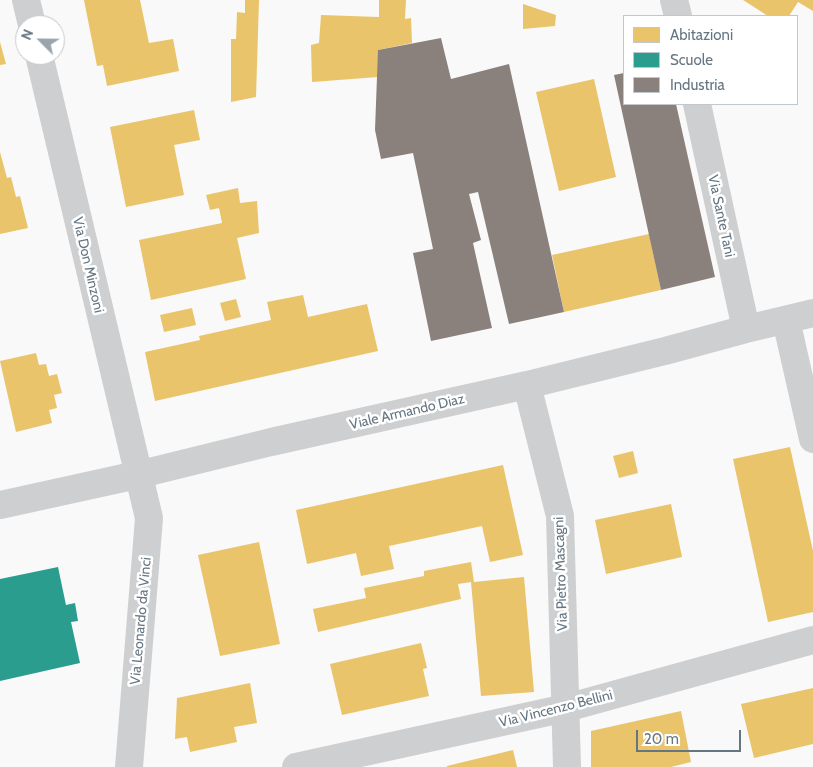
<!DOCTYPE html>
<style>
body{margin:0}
#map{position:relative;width:813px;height:767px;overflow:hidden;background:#f9f9f9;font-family:Cabin,sans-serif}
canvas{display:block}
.legend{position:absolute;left:623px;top:15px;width:175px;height:90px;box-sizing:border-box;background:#fff;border:1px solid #c1c8cd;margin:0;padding:6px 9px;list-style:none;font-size:15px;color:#657683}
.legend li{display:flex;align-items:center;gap:10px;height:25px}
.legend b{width:25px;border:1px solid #c1c8cd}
.north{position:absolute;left:15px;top:15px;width:50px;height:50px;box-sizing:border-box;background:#fff;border:1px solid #c1c8cd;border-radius:50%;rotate:293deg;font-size:14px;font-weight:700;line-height:20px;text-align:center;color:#657683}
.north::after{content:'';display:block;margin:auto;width:18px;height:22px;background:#99a4ac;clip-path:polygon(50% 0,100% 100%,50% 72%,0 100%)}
.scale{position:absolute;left:636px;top:730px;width:105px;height:22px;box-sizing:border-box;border:2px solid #657683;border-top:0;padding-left:6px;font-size:15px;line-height:18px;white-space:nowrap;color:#657683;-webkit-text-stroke:4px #fff;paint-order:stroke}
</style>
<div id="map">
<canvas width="813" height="767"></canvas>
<ul class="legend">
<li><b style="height:14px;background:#e9c46a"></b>Abitazioni</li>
<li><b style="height:14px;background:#2a9d8f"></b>Scuole</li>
<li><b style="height:14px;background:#8a817c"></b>Industria</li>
</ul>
<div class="north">N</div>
<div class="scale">20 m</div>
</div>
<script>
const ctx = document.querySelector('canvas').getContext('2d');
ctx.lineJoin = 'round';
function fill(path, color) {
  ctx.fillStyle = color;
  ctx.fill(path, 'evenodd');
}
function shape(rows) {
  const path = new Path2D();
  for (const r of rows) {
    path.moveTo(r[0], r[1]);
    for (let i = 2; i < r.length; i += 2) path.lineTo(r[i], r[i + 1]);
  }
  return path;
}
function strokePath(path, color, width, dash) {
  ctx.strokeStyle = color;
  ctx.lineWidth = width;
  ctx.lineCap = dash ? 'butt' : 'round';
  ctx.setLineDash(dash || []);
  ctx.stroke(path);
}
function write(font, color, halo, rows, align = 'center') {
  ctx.font = font + ' Cabin,sans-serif';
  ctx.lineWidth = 5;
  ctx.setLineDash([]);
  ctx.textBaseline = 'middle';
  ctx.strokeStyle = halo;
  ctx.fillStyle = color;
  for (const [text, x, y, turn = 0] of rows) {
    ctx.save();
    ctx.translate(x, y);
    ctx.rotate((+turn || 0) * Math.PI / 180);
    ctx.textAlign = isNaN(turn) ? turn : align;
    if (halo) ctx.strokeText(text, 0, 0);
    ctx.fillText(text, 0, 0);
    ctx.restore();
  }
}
fill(shape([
 [84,0,140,0,149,43,173,39,179,71,107,86,103,65,97,66],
 [245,0,259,0,256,97,231,102,231,39,236,39,237,12,245,13],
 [379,0,406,0,405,19,411,18,412,43,378,50,378,77,312,82,311,45,319,43,321,15,379,17],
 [743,0,813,0,813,11,798,2,789,16,768,16],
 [523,4,556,15,555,26,523,29],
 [0,42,6,64,0,65],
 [594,79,616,177,559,191,536,92],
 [194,110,200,140,174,145,184,195,126,207,110,127],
 [0,152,7,178,11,177,16,197,20,196,28,228,0,234],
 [238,188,240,203,257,201,259,233,237,238,246,279,151,300,139,240,222,223,219,208,210,210,206,195],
 [649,234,661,290,564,312,552,255],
 [303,295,308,317,367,304,378,351,155,401,145,352,200,340,199,336,271,320,267,302],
 [236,299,241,317,225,321,220,303],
 [192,308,196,325,164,332,160,315],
 [36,353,39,365,46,364,49,376,57,374,62,393,54,395,57,408,49,410,52,423,16,432,0,361],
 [790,447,813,551,813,612,768,622,733,459],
 [633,451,638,473,619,478,613,456],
 [503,465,523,555,490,562,482,526,389,546,394,569,361,576,356,553,307,564,296,510],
 [671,504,682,557,606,574,595,520],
 [259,542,280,644,220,656,198,555],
 [471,562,474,582,524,577,534,692,481,696,471,582,458,584,461,599,318,632,313,609,366,598,364,588,424,576,424,571],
 [421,643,427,668,423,669,429,696,342,715,330,664],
 [250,683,257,723,234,727,237,742,190,752,187,737,175,739,177,698],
 [813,688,813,744,754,758,741,704],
 [681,711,691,762,671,767,591,767,591,731],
 [513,750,517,767,447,767,447,766]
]), '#e9c46a');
fill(shape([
 [58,567,66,605,75,603,78,621,71,622,80,663,0,681,0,579]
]), '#2a9d8f');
fill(shape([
 [441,38,451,79,509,64,564,312,509,324,478,192,469,194,481,240,473,243,492,328,431,341,413,253,433,249,413,153,381,159,375,130,378,50],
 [624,73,624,104,676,104,715,277,661,290,614,75]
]), '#8a817c');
strokePath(shape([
 [26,0,32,25],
 [674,0,678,16],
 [39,55,149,518,129,767],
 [697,104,746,329],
 [786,320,813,439],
 [527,385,560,516,567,767],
 [0,505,137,475,271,442,527,385,665,351,746,329,813,313],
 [296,767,566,708,813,640]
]), '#cecfd0', 28);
write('14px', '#657683', '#fff', [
 ["Via Sante Tani",721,216,78],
 ["Via Don Minzoni",88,265,77],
 ["Viale Armando Diaz",407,412,-13],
 ["Via Pietro Mascagni",561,574,-92],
 ["Via Leonardo da Vinci",141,621,-85],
 ["Via Vincenzo Bellini",556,709,-14]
]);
</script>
